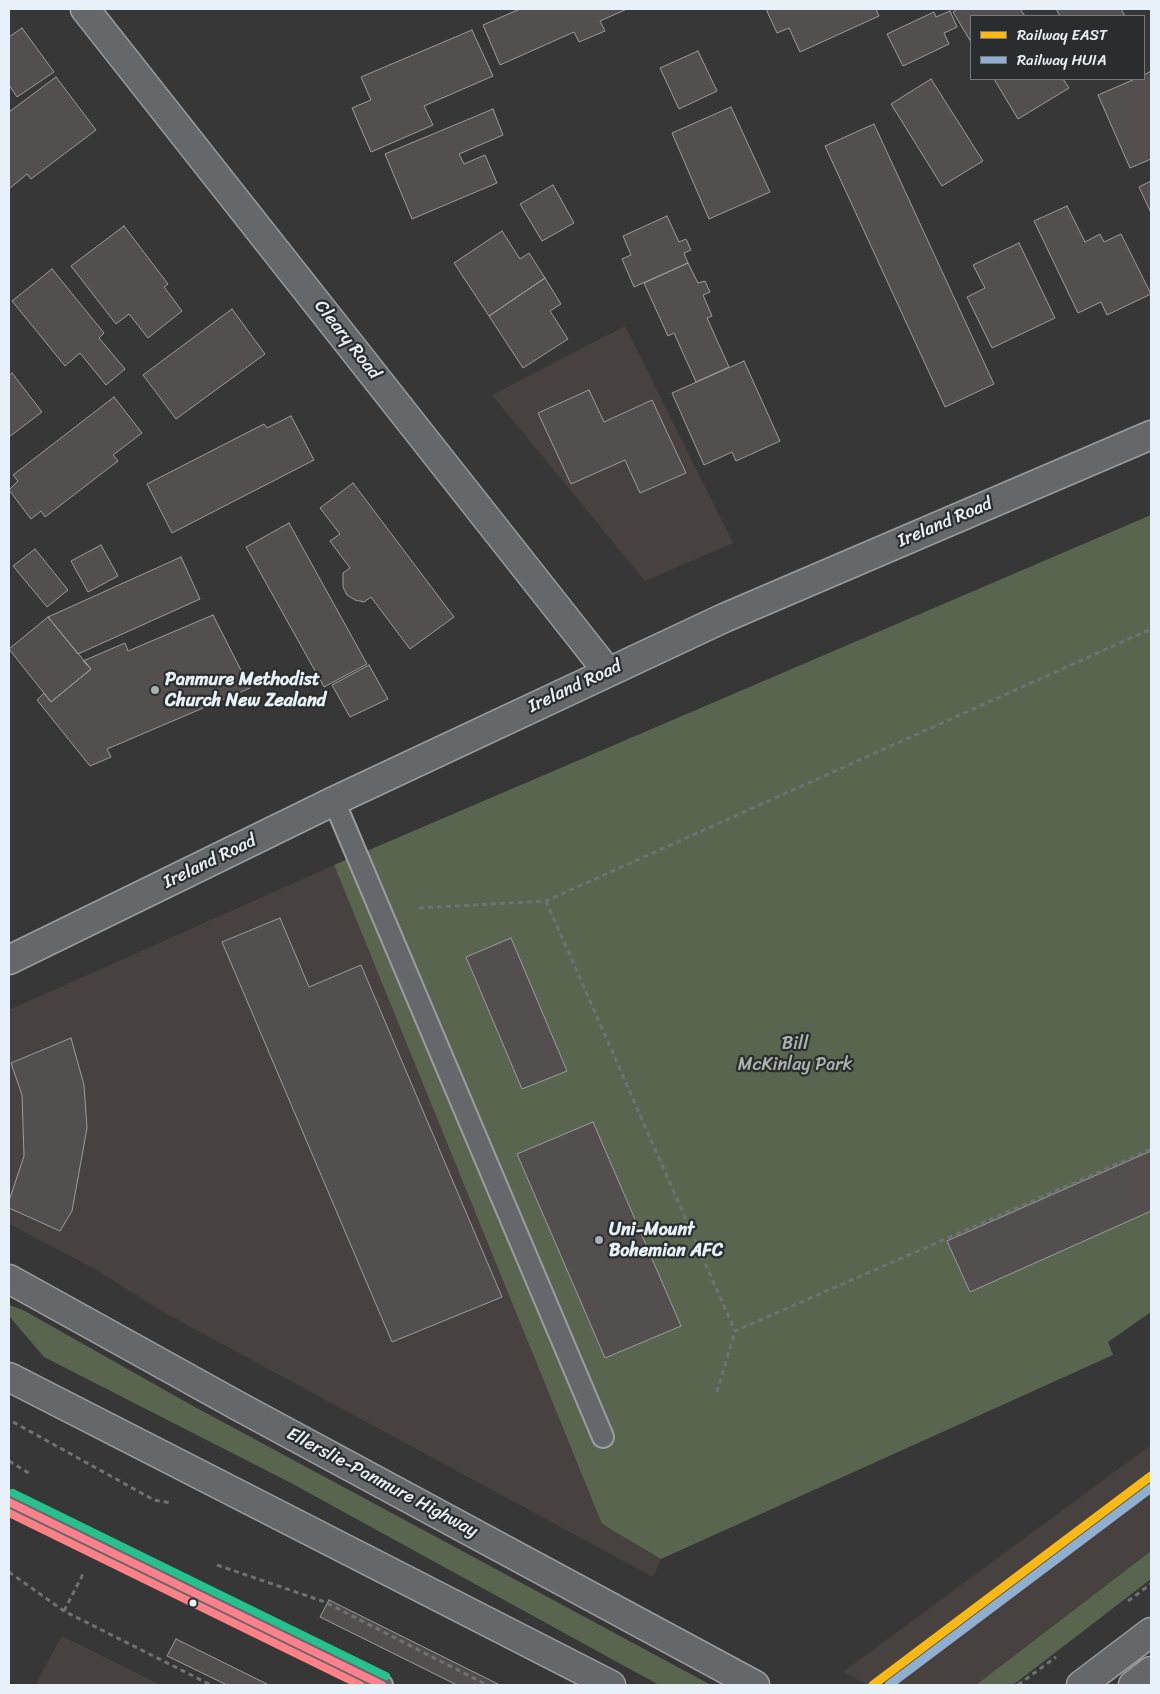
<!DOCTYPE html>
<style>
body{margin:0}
#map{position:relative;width:1160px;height:1694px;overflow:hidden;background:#373737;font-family:Sriracha,sans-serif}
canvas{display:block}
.frame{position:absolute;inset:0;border:10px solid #e8f1f8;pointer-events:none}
.legend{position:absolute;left:970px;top:15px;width:175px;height:65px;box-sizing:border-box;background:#2a2d2e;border:1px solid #767b7f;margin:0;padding:6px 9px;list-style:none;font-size:15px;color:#e8f1f8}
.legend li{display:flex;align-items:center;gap:10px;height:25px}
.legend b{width:25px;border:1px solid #767b7f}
</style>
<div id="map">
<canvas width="1160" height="1694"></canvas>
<div class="frame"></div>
<ul class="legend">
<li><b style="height:6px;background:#fdb913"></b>Railway EAST</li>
<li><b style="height:6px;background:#8fafd0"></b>Railway HUIA</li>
</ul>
</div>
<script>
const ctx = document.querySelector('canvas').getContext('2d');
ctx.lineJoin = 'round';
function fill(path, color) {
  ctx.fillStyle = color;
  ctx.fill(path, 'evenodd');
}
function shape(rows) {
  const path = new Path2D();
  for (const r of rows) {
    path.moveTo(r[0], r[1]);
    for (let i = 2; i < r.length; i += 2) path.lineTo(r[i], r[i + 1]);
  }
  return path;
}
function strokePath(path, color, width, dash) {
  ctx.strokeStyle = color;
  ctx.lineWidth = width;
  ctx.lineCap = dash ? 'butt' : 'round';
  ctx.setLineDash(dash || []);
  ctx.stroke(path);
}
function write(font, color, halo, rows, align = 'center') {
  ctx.font = font + ' Sriracha,sans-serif';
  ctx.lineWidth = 4.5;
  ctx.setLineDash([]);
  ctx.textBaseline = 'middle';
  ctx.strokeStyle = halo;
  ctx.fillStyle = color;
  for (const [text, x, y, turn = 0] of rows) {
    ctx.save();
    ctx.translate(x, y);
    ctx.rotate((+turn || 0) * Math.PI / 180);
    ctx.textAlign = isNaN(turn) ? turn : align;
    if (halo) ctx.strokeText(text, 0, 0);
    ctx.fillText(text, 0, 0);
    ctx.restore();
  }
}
fill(shape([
 [625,326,733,543,645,581,492,395],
 [334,865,602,1524,661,1559,653,1577,163,1312,95,1269,9,1224,9,1010],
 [1151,1445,1151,1551,976,1685,868,1685,843,1672],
 [62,1636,161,1685,35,1685]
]), '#47423f');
fill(shape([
 [1151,515,1151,1312,1108,1342,1113,1355,661,1559,602,1524,334,865],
 [9,1305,23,1310,193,1406,711,1685,659,1685,291,1483,44,1357,9,1316],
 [1151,1551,1151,1579,1013,1685,976,1685]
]), '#5a654f');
const building = shape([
 [520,9,627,9,600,21,605,31,579,42,574,32,500,65,483,25,520,9],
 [766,9,876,9,879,16,800,52,789,28,777,33,766,9],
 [957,9,1020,9,1025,16,971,16,971,42,953,12,957,9],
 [1056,9,1121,9,1125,16,1060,16,1056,9],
 [950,11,957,27,944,33,949,44,903,66,887,34,934,12,936,17,950,11],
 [22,28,54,72,17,97,9,85,9,37,22,28],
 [472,30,493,76,424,106,433,125,371,152,352,108,371,100,361,77,472,30],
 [698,51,717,91,679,109,660,68,698,51],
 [1151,71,1151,159,1130,168,1098,95,1135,79,1144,79,1144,75,1151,71],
 [56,77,96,130,31,179,27,174,9,189,9,112,56,77],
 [931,79,983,161,942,186,891,104,931,79],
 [994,79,1063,79,1069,88,1018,119,994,79],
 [731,107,770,192,709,219,672,133,731,107],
 [493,109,503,135,459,154,464,164,485,155,497,183,412,219,385,154,493,109],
 [874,124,994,384,945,407,825,146,874,124],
 [1151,181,1151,213,1139,187,1151,181],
 [553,185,574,223,542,241,520,204,553,185],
 [1067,206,1085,242,1100,234,1104,242,1121,234,1151,294,1107,315,1101,302,1078,313,1034,221,1067,206],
 [667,216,679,242,686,239,691,250,684,253,688,263,634,287,622,259,631,255,623,236,667,216],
 [124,226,168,284,164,287,182,311,148,338,129,314,116,324,71,266,124,226],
 [502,231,520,259,529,253,545,278,489,316,454,263,502,231],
 [1019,243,1055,318,992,348,967,297,985,288,973,265,1019,243],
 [688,263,698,283,705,281,710,292,703,295,712,316,707,318,729,367,696,382,674,333,668,336,644,283,688,263],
 [52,269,104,333,99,338,125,369,106,385,80,353,65,366,12,301,52,269],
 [545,278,561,304,550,311,568,339,523,368,489,316,545,278],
 [232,309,265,354,176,419,143,375,232,309],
 [744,361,780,441,736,461,732,452,704,465,672,393,744,361],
 [12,373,42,412,9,437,9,376,12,373],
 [589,390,604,422,652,400,686,473,640,493,625,460,571,484,538,413,589,390],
 [114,397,142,433,113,455,118,461,45,517,41,511,31,519,9,490,18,481,13,475,114,397],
 [291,416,314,460,172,533,147,484,264,424,267,428,291,416],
 [353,483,454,617,410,649,371,597,364,602,355,600,347,595,343,587,343,573,350,568,330,541,340,534,320,508,353,483],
 [289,523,367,664,324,687,246,547,289,523],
 [101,545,118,576,88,592,71,561,101,545],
 [35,549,68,590,47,607,13,566,35,549],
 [181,557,200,599,78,654,48,617,181,557],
 [213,615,250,688,107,749,111,757,90,766,37,700,44,693,51,702,91,669,83,661,125,643,128,651,213,615],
 [48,617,91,669,51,702,9,649,48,617],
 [369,665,388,699,350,717,332,685,369,665],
 [280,918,309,987,361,965,502,1297,392,1342,222,942,280,918],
 [511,938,567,1071,522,1089,466,957,511,938],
 [71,1038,84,1085,87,1128,72,1211,60,1231,9,1208,9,1201,24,1156,22,1095,11,1063,71,1038],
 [593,1122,681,1326,605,1358,517,1154,593,1122],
 [1151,1151,1151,1211,970,1292,947,1241,1151,1151],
 [329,1600,500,1685,457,1685,320,1617,329,1600],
 [176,1639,269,1685,227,1685,167,1656,176,1639]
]);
fill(building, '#524f4e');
strokePath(building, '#9b9d9e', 1);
const lane = shape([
 [334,801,603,1437],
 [9,1502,382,1685]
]);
const street = shape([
 [85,9,608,672]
]);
const secondary = shape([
 [9,960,334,801,724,618,1151,435]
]);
const primary = shape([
 [9,1279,238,1406,755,1685],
 [9,1377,611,1685],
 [1081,1685,1151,1632],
 [1133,1685,1151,1671]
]);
strokePath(lane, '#9b9d9e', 24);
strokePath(street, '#9b9d9e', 31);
strokePath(secondary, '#9b9d9e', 31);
strokePath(primary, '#9b9d9e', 31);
strokePath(shape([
 [546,901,735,1331,1151,1149],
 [419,908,546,901,1151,629],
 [717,1392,735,1331],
 [13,1422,154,1500,171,1503],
 [9,1461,32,1475],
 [217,1565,325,1602,487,1685],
 [9,1572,64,1611,211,1685],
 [1128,1601,1151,1584],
 [64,1611,83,1574],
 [1018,1685,1056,1657]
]), '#6f7172', 3, [5, 4]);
strokePath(lane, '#65686b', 20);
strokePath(street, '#65686b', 28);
strokePath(secondary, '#65686b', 28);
strokePath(primary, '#65686b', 28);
strokePath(shape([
 [9,1502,382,1685]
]), '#ff808c', 8);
strokePath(shape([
 [9,1513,360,1685]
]), '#ff8085', 8);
strokePath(shape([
 [13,1493,386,1676]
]), '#26c18c', 8);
strokePath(shape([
 [873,1685,1151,1476]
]), '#fdb913', 9);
strokePath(shape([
 [889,1685,1151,1488]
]), '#8fafd0', 9);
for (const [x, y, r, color] of [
 [155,690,5,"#aab0b4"],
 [599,1240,5,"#aab0b4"],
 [193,1603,4.5,"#e8f1f8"]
]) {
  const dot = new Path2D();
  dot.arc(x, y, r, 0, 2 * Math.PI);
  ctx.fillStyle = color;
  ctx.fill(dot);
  strokePath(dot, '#2a2d2e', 2);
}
write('18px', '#e8f1f8', '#2a2d2e', [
 ["Cleary Road",347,340,52],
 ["Ireland Road",945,523,-23],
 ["Ireland Road",575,687,-25],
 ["Ireland Road",210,862,-26],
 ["Ellerslie-Panmure Highway",382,1483,28]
]);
write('bold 18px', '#e8f1f8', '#2a2d2e', [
 ["Panmure Methodist",165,680],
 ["Church New Zealand",165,701],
 ["Uni-Mount",609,1230],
 ["Bohemian AFC",609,1251]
], 'left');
write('18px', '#abb5ae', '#2a2d2e', [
 ["Bill",795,1044],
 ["McKinlay Park",795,1065]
]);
</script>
